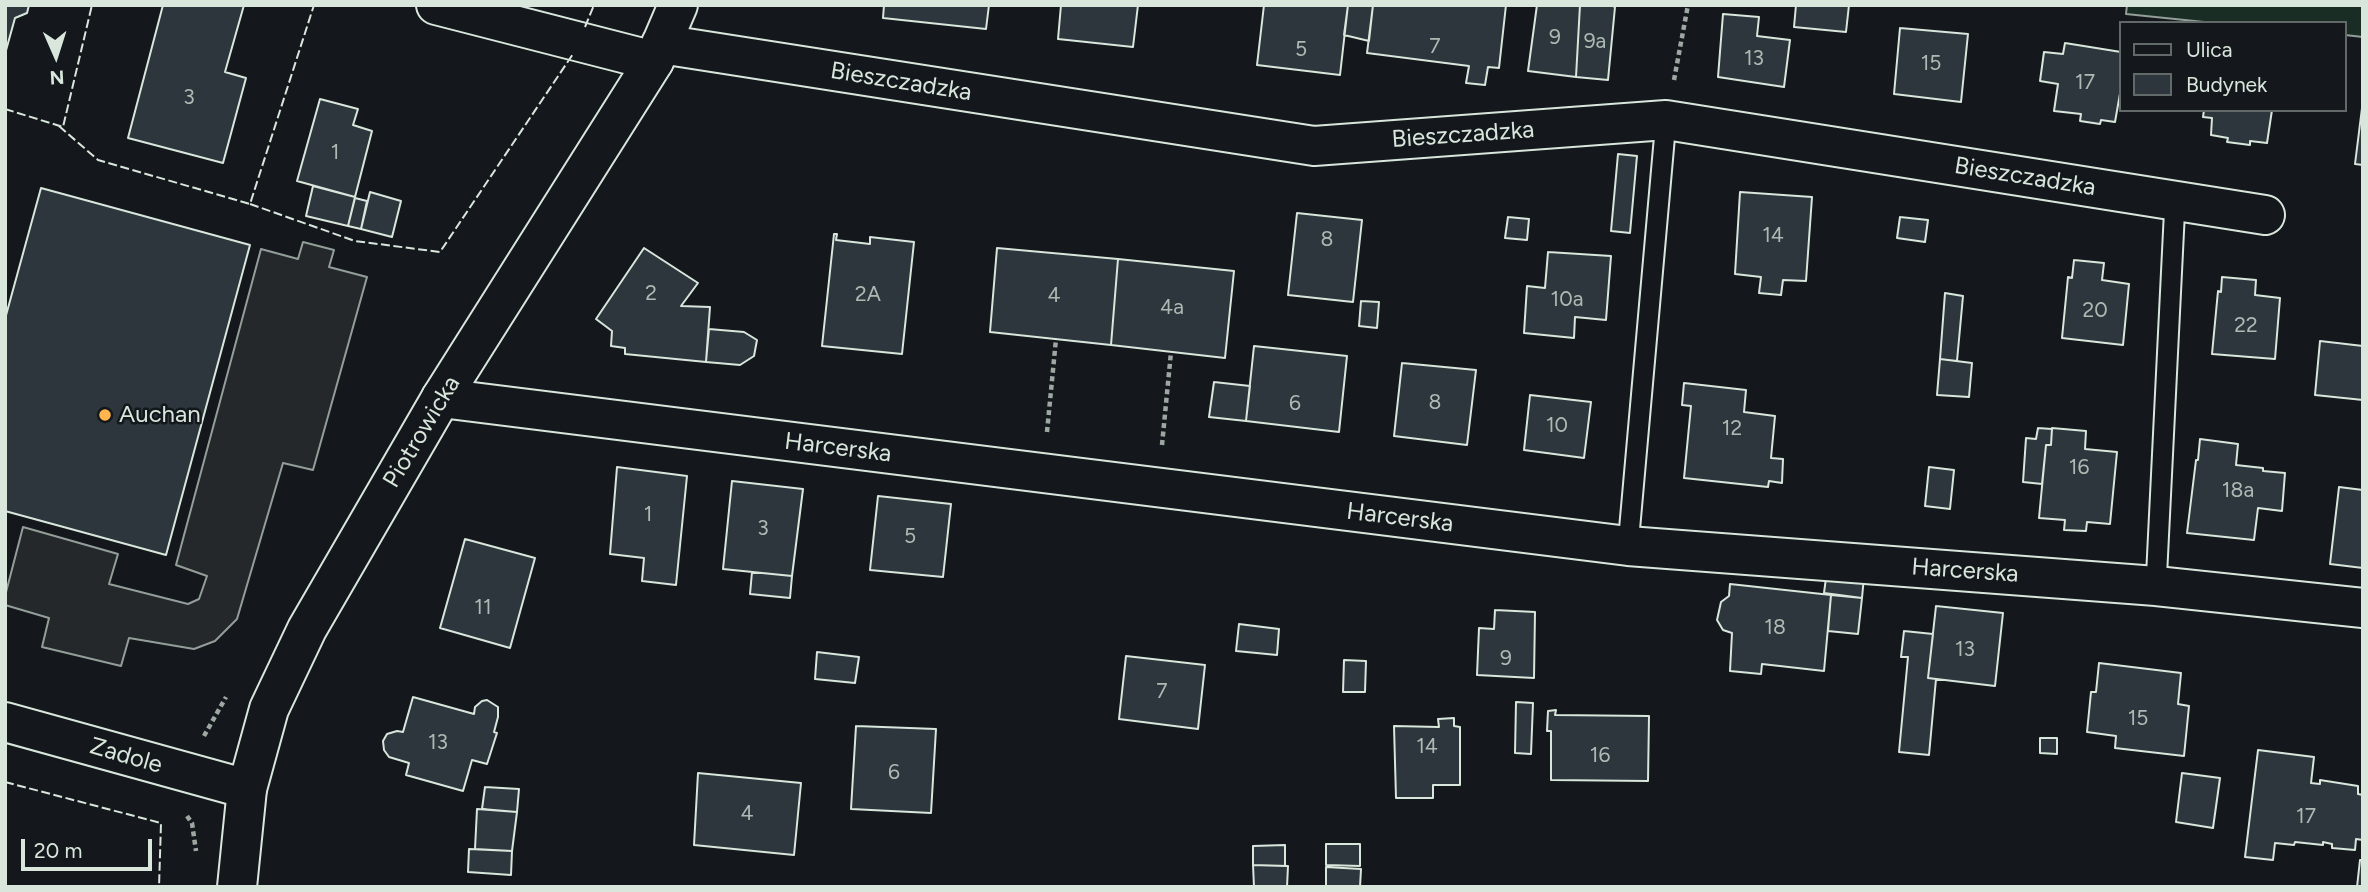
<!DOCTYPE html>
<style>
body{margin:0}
#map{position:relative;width:2368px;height:892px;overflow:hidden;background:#14181c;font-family:Figtree,sans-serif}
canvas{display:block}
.frame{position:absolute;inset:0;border:7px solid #d8e6dc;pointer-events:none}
.legend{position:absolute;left:2119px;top:21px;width:228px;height:91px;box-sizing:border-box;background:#14181c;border:2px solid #626a69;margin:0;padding:9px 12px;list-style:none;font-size:21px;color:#d8e6dc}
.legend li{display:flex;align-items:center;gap:14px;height:35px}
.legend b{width:35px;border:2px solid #626a69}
.north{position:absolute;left:21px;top:21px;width:70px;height:70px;-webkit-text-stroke:5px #14181c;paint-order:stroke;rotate:177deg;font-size:19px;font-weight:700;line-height:28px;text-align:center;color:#d8e6dc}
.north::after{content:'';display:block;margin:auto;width:24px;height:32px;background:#d8e6dc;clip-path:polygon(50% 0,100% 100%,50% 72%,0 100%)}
.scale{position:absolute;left:21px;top:839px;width:131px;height:32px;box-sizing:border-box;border:4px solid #d8e6dc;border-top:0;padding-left:9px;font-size:21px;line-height:24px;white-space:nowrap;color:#d8e6dc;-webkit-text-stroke:5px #14181c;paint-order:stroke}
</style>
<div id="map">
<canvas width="2368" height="892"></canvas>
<div class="frame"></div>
<ul class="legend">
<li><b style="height:9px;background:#14181c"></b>Ulica</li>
<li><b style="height:19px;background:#2c363c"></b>Budynek</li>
</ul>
<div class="north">N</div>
<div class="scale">20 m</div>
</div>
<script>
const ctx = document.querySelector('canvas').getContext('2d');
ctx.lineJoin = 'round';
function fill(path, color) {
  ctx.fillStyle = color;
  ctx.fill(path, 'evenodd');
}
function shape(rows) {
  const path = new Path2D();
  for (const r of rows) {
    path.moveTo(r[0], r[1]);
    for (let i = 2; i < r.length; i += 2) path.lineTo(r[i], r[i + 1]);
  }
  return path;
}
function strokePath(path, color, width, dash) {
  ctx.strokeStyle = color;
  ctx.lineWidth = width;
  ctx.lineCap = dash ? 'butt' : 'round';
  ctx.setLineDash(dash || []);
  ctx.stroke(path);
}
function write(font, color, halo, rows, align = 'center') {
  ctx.font = font + ' Figtree,sans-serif';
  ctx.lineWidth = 5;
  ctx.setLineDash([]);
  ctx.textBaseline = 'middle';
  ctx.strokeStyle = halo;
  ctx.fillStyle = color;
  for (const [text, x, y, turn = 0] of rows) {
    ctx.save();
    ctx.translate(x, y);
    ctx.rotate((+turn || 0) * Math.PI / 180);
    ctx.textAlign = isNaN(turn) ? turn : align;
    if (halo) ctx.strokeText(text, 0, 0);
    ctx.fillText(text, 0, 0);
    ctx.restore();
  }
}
const green = shape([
 [2127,5,2363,5,2363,37,2345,35,2345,23,2214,23,2126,14,2127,5]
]);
fill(green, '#1a2d24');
strokePath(green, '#939e99', 2);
const parking = shape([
 [303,242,334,250,329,267,367,277,313,470,283,463,237,619,215,641,194,649,129,638,121,666,42,647,49,618,5,605,5,596,23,527,118,554,109,584,188,604,199,599,207,576,176,565,261,249,298,259,303,242]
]);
fill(parking, '#24282b');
strokePath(parking, '#939e99', 2);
const building = shape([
 [5,5,29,5,27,13,15,18,5,54,5,5],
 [163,5,244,5,225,72,246,78,223,163,128,138,163,5],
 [884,5,989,5,986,29,883,18,884,5],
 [1061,5,1138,5,1133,47,1058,39,1061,5],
 [1264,5,1348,5,1340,75,1257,65,1264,5],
 [1348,5,1373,5,1369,41,1344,35,1348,5],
 [1373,5,1506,5,1499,68,1488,67,1485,85,1466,83,1469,66,1367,53,1373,5],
 [1537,5,1580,5,1576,77,1528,71,1537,5],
 [1580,5,1611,5,1615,7,1608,80,1576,77,1580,5],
 [1796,5,1849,5,1846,32,1794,27,1796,5],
 [1723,14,1759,17,1757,36,1790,40,1784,87,1718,77,1723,14],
 [1900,28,1968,34,1961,102,1894,94,1900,28],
 [2065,43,2121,52,2121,88,2115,122,2101,120,2100,124,2080,121,2081,114,2054,111,2058,84,2040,81,2044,52,2063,54,2065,43],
 [320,99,358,109,353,125,372,131,355,197,297,181,320,99],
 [2362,108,2363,108,2363,165,2355,164,2362,108],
 [2204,110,2272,110,2267,143,2250,141,2250,145,2227,142,2228,138,2211,135,2212,118,2203,117,2204,110],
 [1618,154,1637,156,1630,233,1611,231,1618,154],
 [313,186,355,197,348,226,306,216,313,186],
 [41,188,250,245,166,555,5,511,5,319,41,188],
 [370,192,401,201,392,237,361,229,370,192],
 [1740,192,1812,197,1806,281,1783,280,1781,295,1759,293,1761,277,1735,274,1740,192],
 [355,198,367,201,361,229,348,226,355,198],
 [1297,213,1362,220,1353,302,1288,295,1297,213],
 [1508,217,1529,219,1527,240,1505,238,1508,217],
 [1900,217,1928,220,1925,242,1897,238,1900,217],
 [834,234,837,234,836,240,870,244,870,237,914,242,902,354,822,346,834,234],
 [644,248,698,283,681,306,710,307,706,362,625,354,625,348,611,346,612,331,596,319,644,248],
 [997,248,1118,259,1111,345,990,332,997,248],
 [1548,252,1611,256,1606,320,1575,317,1574,338,1524,333,1527,286,1545,288,1548,252],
 [1118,259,1234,271,1225,358,1111,345,1118,259],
 [2074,260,2104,263,2102,280,2129,284,2123,345,2062,338,2068,277,2072,278,2074,260],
 [2222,277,2256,280,2255,295,2280,298,2275,359,2212,354,2218,291,2221,292,2222,277],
 [1945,293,1963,296,1957,361,1940,359,1945,293],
 [1361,301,1379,302,1377,328,1359,326,1361,301],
 [709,329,744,332,757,340,754,356,740,365,706,362,709,329],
 [2320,341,2363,346,2363,400,2315,395,2320,341],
 [1254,346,1347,356,1339,432,1246,421,1254,346],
 [1940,359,1972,363,1969,397,1937,395,1940,359],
 [1402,363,1476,370,1467,445,1394,436,1402,363],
 [1214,382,1250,386,1246,421,1209,417,1214,382],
 [1684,383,1746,390,1744,412,1775,416,1771,458,1783,459,1782,483,1769,481,1768,487,1684,478,1691,406,1682,405,1684,383],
 [1530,395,1591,402,1584,458,1524,450,1530,395],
 [2038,428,2052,429,2051,445,2046,445,2042,484,2023,482,2026,438,2036,439,2038,428],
 [2052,428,2086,431,2085,449,2117,452,2110,524,2087,522,2086,531,2064,530,2065,520,2039,518,2046,445,2051,445,2052,428],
 [2200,439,2238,444,2236,465,2263,468,2263,471,2285,473,2282,511,2258,508,2254,540,2187,533,2196,460,2198,460,2200,439],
 [617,467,687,476,676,585,642,581,644,558,610,554,617,467],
 [1929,467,1954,470,1950,509,1925,506,1929,467],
 [732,481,803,489,792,576,723,569,732,481],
 [2339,487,2363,490,2363,568,2330,564,2339,487],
 [878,496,951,504,943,577,870,570,878,496],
 [465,539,535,558,510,648,440,628,465,539],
 [1828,563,1865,566,1862,598,1824,593,1828,563],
 [752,572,792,576,790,598,750,594,752,572],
 [1730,584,1831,595,1824,671,1762,664,1761,674,1730,671,1732,633,1723,630,1717,620,1721,602,1729,596,1730,584],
 [1831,595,1862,598,1858,634,1828,631,1831,595],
 [1936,606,2003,613,1995,686,1928,678,1936,606],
 [1495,610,1535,612,1534,678,1477,675,1479,628,1494,629,1495,610],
 [1239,624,1279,629,1277,655,1236,651,1239,624],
 [1904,631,1933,634,1928,678,1936,679,1929,755,1899,752,1908,657,1901,657,1904,631],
 [817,652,859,657,855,683,815,679,817,652],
 [1126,656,1205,665,1198,729,1119,719,1126,656],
 [1344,660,1366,661,1365,692,1343,692,1344,660],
 [2099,663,2181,673,2178,704,2189,706,2184,756,2115,748,2116,736,2087,732,2091,692,2096,692,2099,663],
 [413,697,474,714,475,707,482,701,487,700,498,707,498,717,494,732,497,733,487,764,472,760,463,791,406,775,409,763,389,757,384,750,383,741,387,734,397,731,403,732,413,697],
 [1516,702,1533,703,1531,754,1515,753,1516,702],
 [1556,710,1555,715,1649,716,1648,781,1551,780,1551,731,1547,731,1548,711,1556,710],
 [1454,718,1454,726,1460,727,1460,785,1433,785,1433,798,1396,798,1394,726,1439,727,1438,719,1454,718],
 [856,726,936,729,931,813,851,809,856,726],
 [2040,738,2057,738,2057,754,2040,753,2040,738],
 [2258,750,2314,757,2311,783,2320,784,2320,780,2358,786,2358,794,2363,795,2363,840,2356,839,2355,850,2332,848,2332,844,2323,842,2323,845,2295,842,2294,845,2275,843,2273,860,2245,857,2258,750],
 [698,773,801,783,794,855,694,845,698,773],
 [2182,773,2220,778,2213,828,2176,822,2182,773],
 [485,787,519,789,517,812,482,809,485,787],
 [477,809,517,812,512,851,475,849,477,809],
 [1326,844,1360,844,1360,866,1326,865,1326,844],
 [1285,845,1285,866,1253,865,1253,846,1285,845],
 [469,849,512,851,511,875,468,872,469,849],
 [2360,860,2363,860,2363,887,2357,887,2360,860],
 [1253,865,1288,866,1287,887,1254,887,1253,865],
 [1326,867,1361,869,1360,887,1326,887,1326,867]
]);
fill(building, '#2c363c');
strokePath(building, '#d8e6dc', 2);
const service = shape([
 [1628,546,1666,120],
 [2156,586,2175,201]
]);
const minor = shape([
 [436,5,654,61],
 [661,44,1314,146,1666,120,2265,215],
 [441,398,1628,546,2156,586,2363,608],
 [5,722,247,789]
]);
const tertiary = shape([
 [237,887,247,789,269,709,307,629,441,398,654,61,678,5]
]);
strokePath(service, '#d8e6dc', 23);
strokePath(minor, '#d8e6dc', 42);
strokePath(tertiary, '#d8e6dc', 42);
strokePath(shape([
 [1674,80,1688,5],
 [1047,432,1056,339],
 [1162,445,1171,352],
 [204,736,226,697],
 [187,816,192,823,196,851]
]), '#9da8a2', 4.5, [5, 3.5]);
strokePath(service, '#14181c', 19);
strokePath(minor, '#14181c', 38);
strokePath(tertiary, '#14181c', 38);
strokePath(shape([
 [585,27,594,5],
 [5,109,63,127,92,5],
 [59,126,98,160,250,204,314,5],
 [250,204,355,241,440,252,573,54],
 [5,782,161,823,159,887]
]), '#d8e6dc', 2, [9, 3.5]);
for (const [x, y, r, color] of [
 [105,415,7,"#ffb74d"]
]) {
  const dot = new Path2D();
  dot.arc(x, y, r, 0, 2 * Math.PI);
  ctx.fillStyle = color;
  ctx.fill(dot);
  strokePath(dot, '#14181c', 2.5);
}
write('21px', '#adbab4', null, [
 ["9",1555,38],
 ["9a",1595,42],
 ["7",1435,47],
 ["5",1301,50],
 ["13",1754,59],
 ["15",1931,64],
 ["17",2085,83],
 ["3",189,98],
 ["1",335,153],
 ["14",1773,236],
 ["8",1327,240],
 ["2",651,294],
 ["2A",868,295],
 ["4",1054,296],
 ["10a",1567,300],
 ["4a",1172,308],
 ["20",2095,311],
 ["22",2246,326],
 ["8",1435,403],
 ["6",1295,404],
 ["10",1557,426],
 ["12",1732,429],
 ["16",2079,468],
 ["18a",2238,491],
 ["1",648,515],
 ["3",763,529],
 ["5",910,537],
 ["11",483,608],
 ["18",1775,628],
 ["13",1965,650],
 ["9",1506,659],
 ["7",1162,692],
 ["15",2138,719],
 ["13",438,743],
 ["14",1427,747],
 ["16",1600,756],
 ["6",894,773],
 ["4",747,814],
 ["17",2306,817]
]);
write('24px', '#d8e6dc', '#14181c', [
 ["Bieszczadzka",901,82,9],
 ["Bieszczadzka",1463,135,-4],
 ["Bieszczadzka",2025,177,9],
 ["Piotrowicka",422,432,-59],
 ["Harcerska",838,448,7],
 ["Harcerska",1400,518,7],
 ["Harcerska",1965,571,4],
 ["Zadole",126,756,16]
]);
write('24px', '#d8e6dc', '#14181c', [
 ["Auchan",119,415]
], 'left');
</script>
